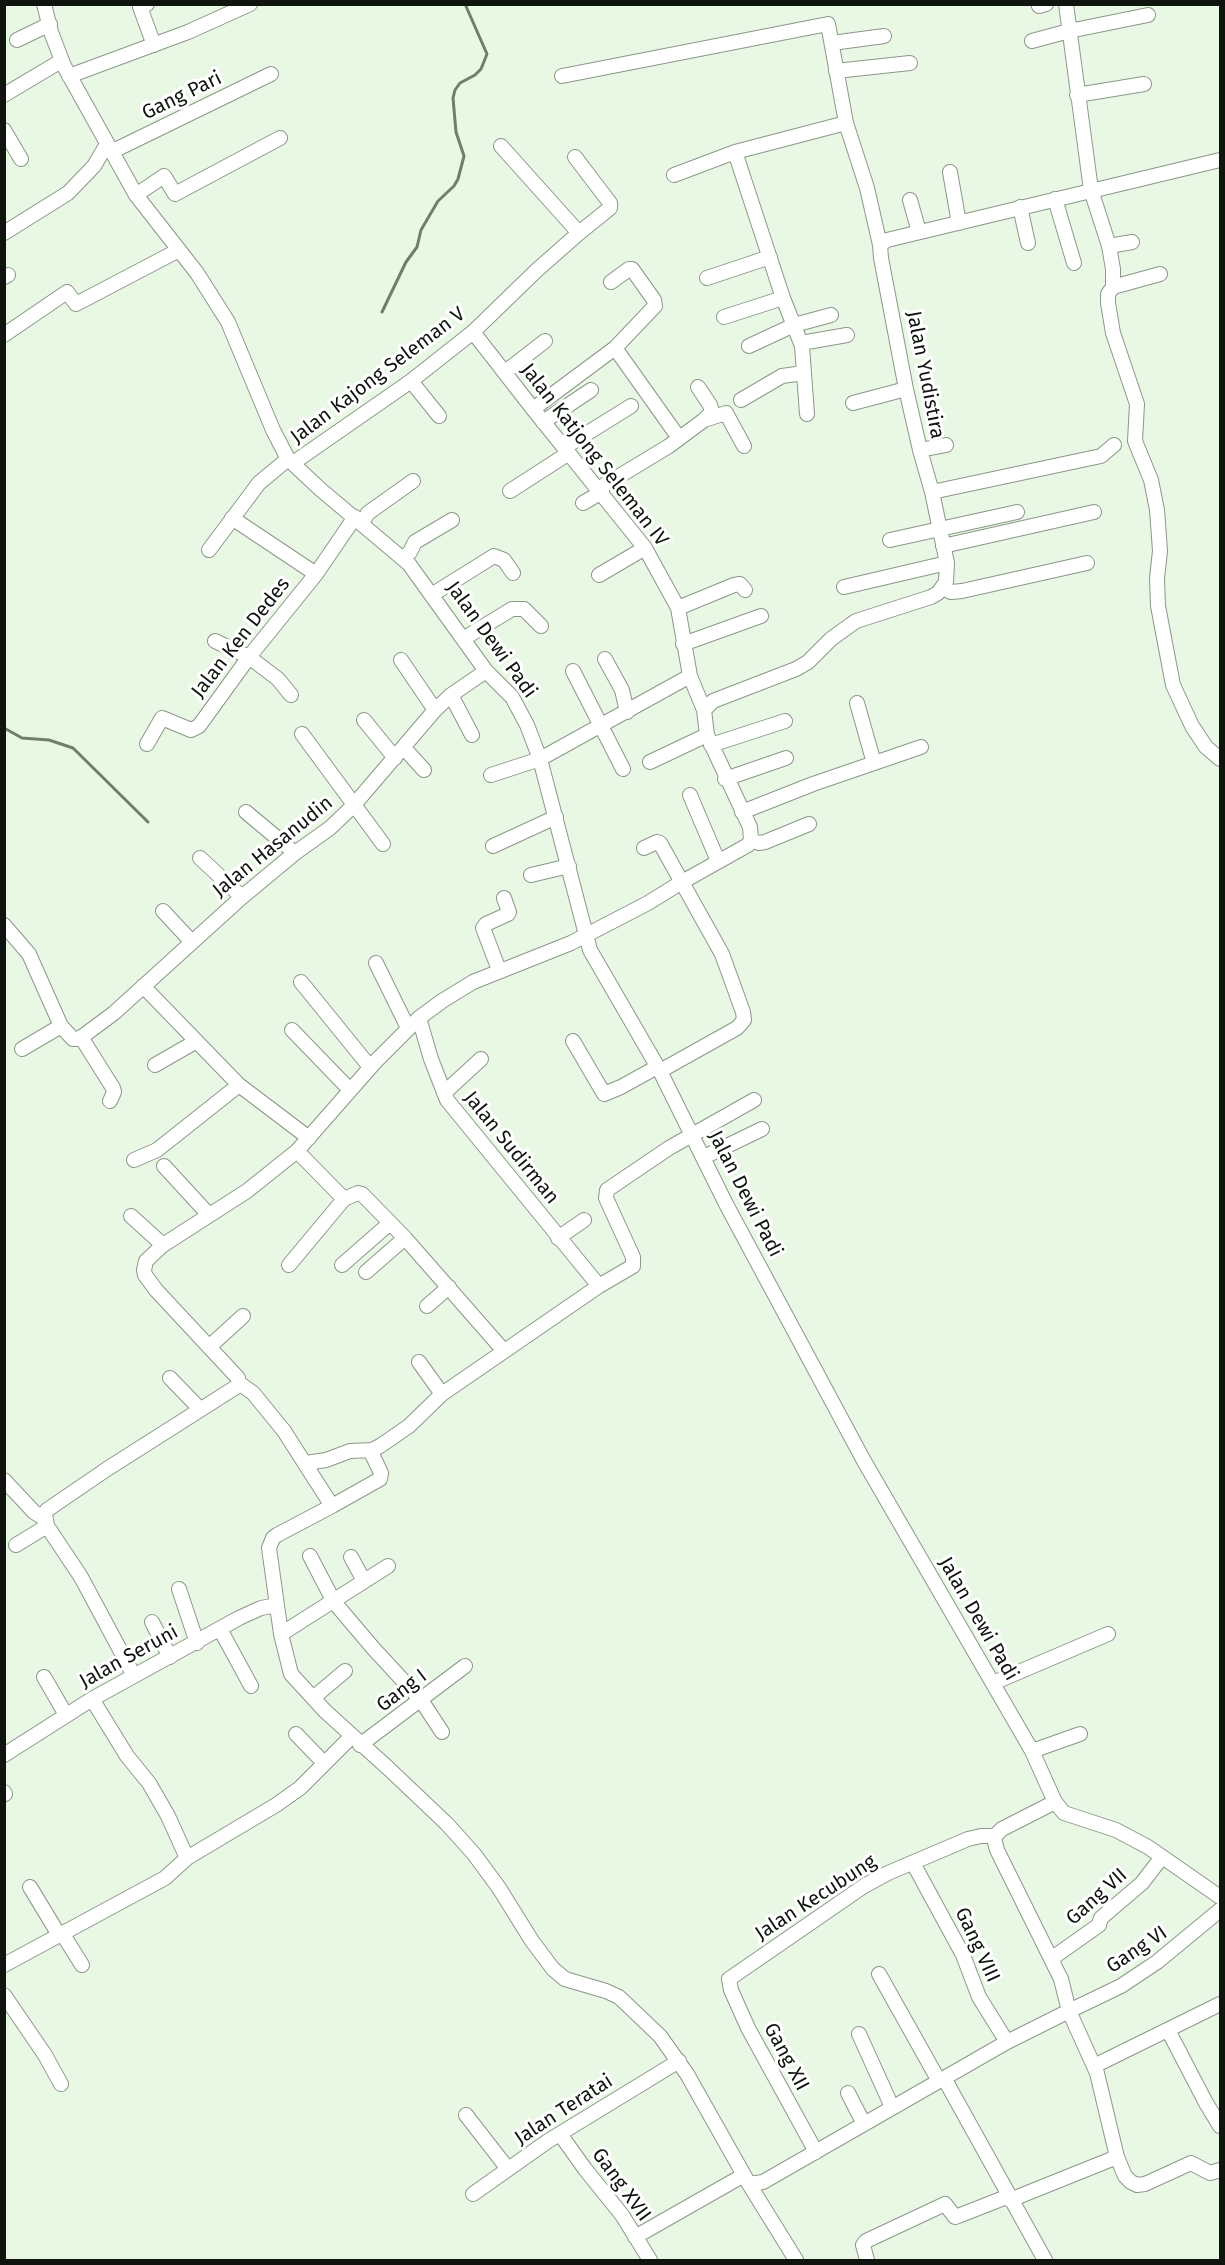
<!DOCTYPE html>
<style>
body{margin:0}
#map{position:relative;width:1225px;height:2265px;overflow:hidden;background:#e9f8e5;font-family:"Fira Sans",sans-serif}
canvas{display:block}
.frame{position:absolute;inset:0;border:6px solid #0f140e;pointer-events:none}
</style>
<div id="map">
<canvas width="1225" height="2265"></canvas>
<div class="frame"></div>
</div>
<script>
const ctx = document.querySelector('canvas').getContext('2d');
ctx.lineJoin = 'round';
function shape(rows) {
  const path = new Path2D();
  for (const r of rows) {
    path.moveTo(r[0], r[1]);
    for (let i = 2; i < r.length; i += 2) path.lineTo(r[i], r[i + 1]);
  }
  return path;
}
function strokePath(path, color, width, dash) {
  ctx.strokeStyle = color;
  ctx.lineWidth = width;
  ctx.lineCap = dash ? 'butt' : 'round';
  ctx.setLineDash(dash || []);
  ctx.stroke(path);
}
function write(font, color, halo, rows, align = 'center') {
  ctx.font = font + ' "Fira Sans",sans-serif';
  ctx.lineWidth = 6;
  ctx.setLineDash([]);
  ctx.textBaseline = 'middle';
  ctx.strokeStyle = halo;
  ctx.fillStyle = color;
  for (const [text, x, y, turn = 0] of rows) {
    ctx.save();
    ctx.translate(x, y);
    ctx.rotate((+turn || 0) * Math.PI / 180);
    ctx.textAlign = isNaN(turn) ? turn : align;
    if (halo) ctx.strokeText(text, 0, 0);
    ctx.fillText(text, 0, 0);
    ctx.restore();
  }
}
strokePath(shape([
 [382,312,406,262,417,247,421,230,438,201,454,186,458,179,464,156,456,132,453,98,455,90,460,83,475,75,481,69,487,54,465,4],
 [4,728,22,738,49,740,73,748,148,822]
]), '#6e8068', 3);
const minor = shape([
 [44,4,51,32,64,66,136,195,197,273,228,322,273,430,288,459,320,489,409,564,486,671,512,697,527,725,540,759,590,950,660,1071,726,1204,864,1461,1032,1751,1055,1802,1064,1813,1116,1830,1148,1847,1220,1897],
 [147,4,140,7,154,45],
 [1066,4,1091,190,1109,246,1113,269,1113,287,1108,294,1108,303,1113,333,1137,404,1135,441,1151,480,1157,510,1160,551,1157,578,1158,606,1173,685,1192,726,1206,747,1220,759],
 [1039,6,1046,4],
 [17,40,50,24],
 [1032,41,1069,31,1148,15],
 [832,43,884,36],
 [836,71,910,63],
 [69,76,188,32,250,4],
 [562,76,828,24,846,123,867,188,880,245,881,258,906,389,920,450,932,492,947,563,946,582,938,593,931,597,856,621,831,639,808,662,796,669,713,701,704,710],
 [4,95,61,61],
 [1077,95,1144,84],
 [4,130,21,159],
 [501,146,579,233],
 [111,152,271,74],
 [950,172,959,223],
 [674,175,735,152],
 [136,195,164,176,175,194,280,138],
 [1055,199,1074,263],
 [910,200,919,232],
 [1020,207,1028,243],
 [4,233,68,193,94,166,107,144],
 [880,245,887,240,1220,160],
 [1109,246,1132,242],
 [4,277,8,275],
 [707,278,770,257],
 [1113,287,1160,274],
 [724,317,783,298],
 [473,332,533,409,645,548,678,608,690,676,704,710,707,735,750,827,751,840,748,845,682,882,648,903,571,943,473,982,442,1001,419,1018,376,1061,297,1151,247,1191,163,1245,146,1261,144,1270,145,1275,156,1290,238,1378,239,1383,253,1393,284,1431,332,1506,277,1535,273,1538,269,1548,281,1634,291,1674,325,1711,388,1768,447,1824,474,1854,499,1888,532,1941,553,1969,565,1979,606,1991,619,1997,660,2036,687,2074,749,2184,763,2182,1007,2042,1069,2011,1061,1979,997,1850,995,1842,995,1836,1002,1829,1055,1802],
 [4,335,67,292,76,304,179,250],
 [801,343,847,335],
 [749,346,794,325,831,315],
 [615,348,679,438],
 [505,372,545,341],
 [411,381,439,416],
 [741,400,782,376,804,373],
 [853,403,906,389],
 [533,409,615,348,655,306,654,300,632,269,629,269,611,282],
 [807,414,802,346,783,298,735,152,846,123],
 [704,420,726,413,744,446],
 [543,422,591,390],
 [565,447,631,406],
 [920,450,946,445],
 [293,463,411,381,473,332,537,270,579,233,610,208,610,203,575,157],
 [598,489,669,446,704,420,712,412,710,405,698,387],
 [510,491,569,453],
 [932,492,1101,456,1114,445],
 [583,503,602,492],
 [232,518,316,574],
 [362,523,368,513,413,481],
 [890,540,1017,512],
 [943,546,1094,512],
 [209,550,259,483,288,459],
 [403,558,410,552,415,542,452,520],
 [599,575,645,548],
 [844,587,947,563],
 [943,588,951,592,962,591,1087,563],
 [433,594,494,556,504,560,513,573],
 [678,608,734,585,740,584,745,590],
 [463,639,512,609,524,609,541,626],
 [215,641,249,657,278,679,291,695],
 [683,644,761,616],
 [605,659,622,690,627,712],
 [401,660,435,710],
 [573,671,623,769],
 [451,695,472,735],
 [857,703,874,763],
 [364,720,395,758],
 [302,734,383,844],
 [147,744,162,718,191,730,199,726,249,657,316,574,355,517],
 [711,745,785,721],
 [404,748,424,770],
 [650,762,707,735],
 [491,775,540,759,690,676],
 [725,779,786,758],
 [690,795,718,861],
 [246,812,295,853],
 [742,812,813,784,921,747],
 [751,840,759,843,765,842,809,824],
 [493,846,556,817],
 [644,848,657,842,660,843,722,954,743,1012,744,1020,737,1028,660,1071],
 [200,858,242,897],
 [531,875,569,866],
 [163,911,191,941],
 [4,925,29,954,61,1026,73,1039,79,1039,114,1013,242,897,295,853,330,828,353,806,435,710,451,695,486,671],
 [376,963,408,1028],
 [499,970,483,928,486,924,508,914,509,912,504,898],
 [301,982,370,1067],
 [143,986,239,1085,309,1138],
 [419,1018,431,1059,447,1100,599,1286],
 [292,1030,350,1090],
 [81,1037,113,1088,114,1092,110,1101],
 [573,1041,604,1094,621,1087,657,1067],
 [22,1049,61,1026],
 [155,1065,195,1042],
 [444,1093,481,1059],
 [297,1151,344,1199,358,1193,362,1194,405,1238,504,1351],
 [704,1157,762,1129],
 [134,1160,157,1150,239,1085],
 [164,1166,209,1215],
 [131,1216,163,1245],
 [558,1238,584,1220],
 [289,1265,344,1199],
 [342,1265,390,1223],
 [366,1272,405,1238],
 [427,1306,449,1287],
 [209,1347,243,1316],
 [419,1362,442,1394],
 [170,1378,200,1409],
 [306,1463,326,1460,350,1451,372,1450,380,1446,409,1426,442,1394,599,1286,633,1266,633,1257,606,1198,607,1190,669,1148,754,1100],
 [4,1480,34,1512,45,1519],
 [332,1506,380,1479,381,1473,370,1450],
 [16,1545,47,1526],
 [310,1556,334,1602,373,1648,421,1700,442,1732],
 [351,1557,364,1581],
 [179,1589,197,1643],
 [152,1622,170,1657],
 [220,1629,251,1686],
 [281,1634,388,1566],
 [134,1676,81,1577,47,1526,45,1514,47,1510,107,1469,236,1387,239,1383],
 [44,1677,66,1715],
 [993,1683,1108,1634],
 [313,1698,345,1671],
 [92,1699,127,1756,149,1783,168,1816,187,1858],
 [296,1734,324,1763],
 [360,1745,465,1666],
 [1032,1751,1080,1734],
 [4,1755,92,1699,239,1618,261,1608,277,1605],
 [4,1792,5,1794],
 [913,1863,963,1955,979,1997,1007,2042],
 [30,1887,59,1935],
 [62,1933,82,1965],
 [1051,1959,1099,1925,1101,1918,1142,1883,1162,1857],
 [4,1965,165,1878,187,1858,276,1805,300,1788,351,1737],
 [879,1974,939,2081],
 [4,1995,45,2055,61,2084],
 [1168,2030,1206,2103,1220,2126],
 [859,2034,892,2107],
 [1094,2066,1220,2004],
 [944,2078,1045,2260],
 [848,2093,864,2124],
 [466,2115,508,2169],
 [560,2134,585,2169,622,2215,650,2260],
 [816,2152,748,2028,731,1990,729,1979,864,1886,888,1873,968,1839,981,1836,995,1836],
 [1117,2157,1097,2073,1069,2011,1121,1986,1157,1962,1220,1910],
 [749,2184,796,2260],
 [473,2194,548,2141,679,2061],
 [1010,2200,1117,2157,1125,2176,1131,2182,1137,2185,1145,2184,1191,2163,1210,2173,1220,2170],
 [635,2237,744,2175],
 [867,2260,863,2245,866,2241,945,2204,955,2217,958,2216,1009,2196]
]);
strokePath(minor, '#8a9887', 16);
strokePath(minor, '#fff', 14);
write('20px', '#0f140e', '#fff', [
 ["Gang Pari",182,96,-26],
 ["Jalan Yudistira",925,375,79],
 ["Jalan Kajong Seleman V",378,376,-37],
 ["Jalan Katjong Seleman IV",594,455,52],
 ["Jalan Ken Dedes",241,638,-52],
 ["Jalan Dewi Padi",491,640,54],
 ["Jalan Hasanudin",273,847,-39],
 ["Jalan Sudirman",511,1148,51],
 ["Jalan Dewi Padi",745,1194,63],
 ["Jalan Dewi Padi",978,1619,60],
 ["Jalan Seruni",129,1657,-29],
 ["Gang I",402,1691,-37],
 ["Gang VII",1097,1897,-42],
 ["Jalan Kecubung",816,1898,-33],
 ["Gang VIII",977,1945,65],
 ["Gang VI",1137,1950,-34],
 ["Gang XII",786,2057,62],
 ["Jalan Teratai",564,2110,-33],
 ["Gang XVII",621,2185,54]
]);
</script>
